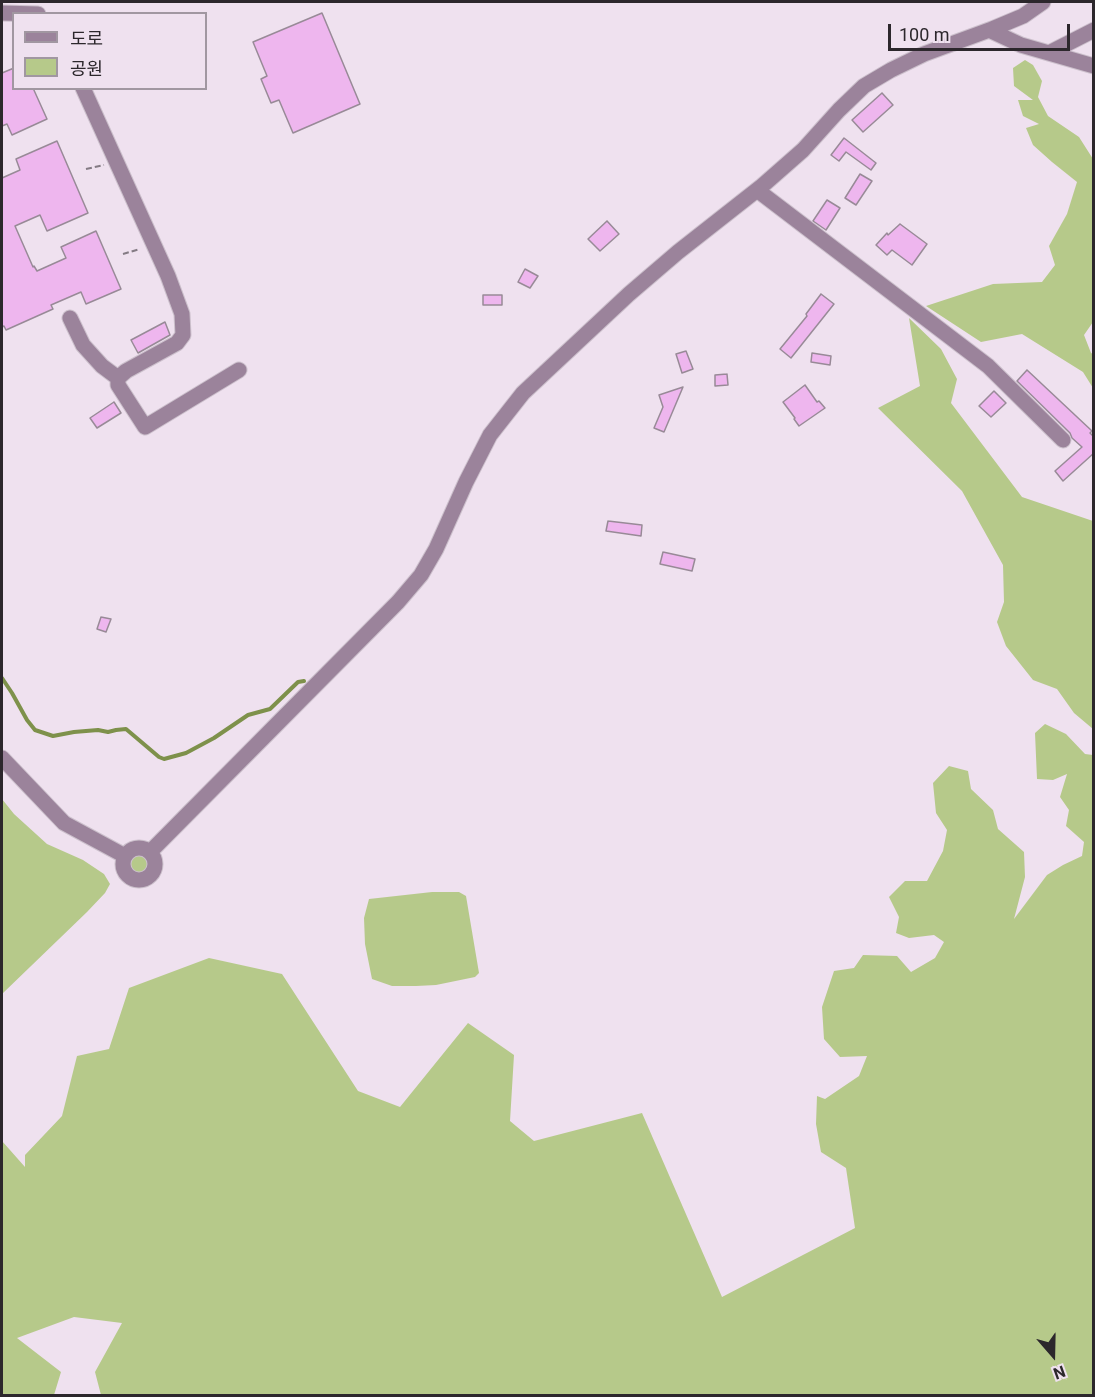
<!DOCTYPE html>
<meta charset="utf-8">
<style>
body{margin:0}
#map{position:relative;width:1095px;height:1397px;overflow:hidden;background:#efe1ef;font-family:Roboto,"Noto Sans KR",sans-serif}
canvas{display:block}
.frame{position:absolute;inset:0;border:3px solid #2c272c;pointer-events:none}
.legend{position:absolute;left:12px;top:12px;width:195px;height:78px;box-sizing:border-box;background:#efe1ef;border:2px solid #a197a1;margin:0;padding:8px 10px;list-style:none;font-size:18px;color:#2c272c}
.legend li{display:flex;align-items:center;gap:12px;height:30px}
.legend b{width:30px;border:2px solid #a197a1}
.north{position:absolute;left:1023px;top:1325px;width:60px;height:60px;-webkit-text-stroke:4px #efe1ef;paint-order:stroke;rotate:160deg;font-size:16px;font-weight:700;line-height:24px;text-align:center;color:#2c272c}
.north::after{content:'';display:block;margin:auto;width:21px;height:27px;background:#2c272c;clip-path:polygon(50% 0,100% 100%,50% 72%,0 100%)}
.scale{position:absolute;left:888px;top:24px;width:182px;height:27px;box-sizing:border-box;border:3px solid #2c272c;border-top:0;padding-left:8px;font-size:18px;line-height:21px;white-space:nowrap;color:#2c272c;-webkit-text-stroke:4px #efe1ef;paint-order:stroke}
</style>
<div id="map">
<canvas width="1095" height="1397"></canvas>
<div class="frame"></div>
<ul class="legend">
<li><b style="height:8px;background:#9b839b"></b>도로</li>
<li><b style="height:16px;background:#b6c98a"></b>공원</li>
</ul>
<div class="north">N</div>
<div class="scale">100 m</div>
</div>
<script>
const ctx = document.querySelector('canvas').getContext('2d');
ctx.lineJoin = 'round';
function fill(path, color) {
  ctx.fillStyle = color;
  ctx.fill(path, 'evenodd');
}
function shape(rows) {
  const path = new Path2D();
  for (const r of rows) {
    if (r.length === 3) {
      path.moveTo(r[0] + r[2], r[1]);
      path.arc(r[0], r[1], r[2], 0, 2 * Math.PI);
      continue;
    }
    path.moveTo(r[0], r[1]);
    for (let i = 2; i < r.length; i += 2) path.lineTo(r[i], r[i + 1]);
  }
  return path;
}
function strokePath(path, color, width, dash) {
  ctx.strokeStyle = color;
  ctx.lineWidth = width;
  ctx.lineCap = dash ? 'butt' : 'round';
  ctx.setLineDash(dash || []);
  ctx.stroke(path);
}
fill(shape([
 [1025,60,1033,65,1042,81,1038,97,1048,116,1079,137,1093,159,1093,322,1084,335,1091,353,1093,354,1093,388,1083,372,1022,334,981,342,926,306,993,284,1042,282,1055,265,1049,246,1067,214,1077,182,1052,162,1033,145,1026,128,1039,124,1023,116,1018,100,1033,100,1014,86,1013,68],
 [909,318,941,349,957,379,951,403,1022,497,1093,521,1093,729,1074,713,1057,689,1033,680,1006,646,997,622,1004,602,1003,565,962,491,878,408,920,386],
 [1045,724,1066,734,1085,754,1093,755,1093,1395,101,1395,95,1372,122,1323,74,1317,17,1338,61,1372,54,1395,2,1395,2,1141,25,1167,25,1155,62,1116,77,1056,109,1049,129,988,209,958,282,974,358,1091,400,1107,468,1023,514,1055,510,1121,534,1141,642,1113,722,1297,855,1228,846,1168,821,1152,816,1124,817,1096,825,1099,859,1076,867,1056,840,1057,824,1039,822,1007,834,971,854,968,863,955,897,956,911,972,935,958,944,942,934,935,909,938,896,933,899,917,889,897,905,881,927,881,943,851,947,830,936,813,933,783,949,766,968,771,971,789,993,810,998,829,1024,852,1025,877,1014,919,1047,875,1063,865,1082,856,1084,842,1066,826,1069,810,1060,797,1067,774,1053,780,1037,779,1035,733],
 [2,799,14,814,47,844,83,860,104,874,110,884,105,893,87,912,2,994],
 [139,864,9],
 [432,892,459,892,466,896,479,973,475,977,436,985,416,986,392,986,372,979,365,944,364,918,369,899]
]), '#b6c98a');
strokePath(shape([
 [2,678,12,693,27,720,35,730,53,736,74,732,98,730,108,732,116,730,126,729,159,757,164,759,186,753,214,738,248,715,270,709,298,682,304,681]
]), '#7e914b', 4);
const building = shape([
 [322,13,360,104,293,133,279,100,271,103,261,79,267,76,253,42,322,13],
 [14,68,14,88,33,88,47,119,12,135,7,124,2,126,2,73,14,68],
 [882,93,893,105,863,132,852,120,882,93],
 [844,138,876,163,871,170,846,152,839,161,831,155,844,138],
 [57,141,88,213,47,231,40,215,15,226,33,267,34,266,37,271,66,258,61,247,96,231,121,289,86,304,81,292,51,305,53,309,6,330,4,326,2,327,2,178,20,170,16,159,57,141],
 [860,174,872,181,856,205,845,198,860,174],
 [827,200,840,208,826,230,813,221,827,200],
 [607,221,619,234,600,251,588,239,607,221],
 [900,224,927,244,912,265,892,250,887,255,876,245,887,233,888,235,900,224],
 [525,269,538,276,530,288,518,282,525,269],
 [821,294,834,304,791,358,780,349,807,316,806,314,821,294],
 [483,295,502,295,502,305,483,305,483,295],
 [165,322,170,335,138,353,131,340,165,322],
 [686,351,693,369,682,373,676,354,686,351],
 [812,353,831,356,830,365,811,362,812,353],
 [1027,370,1092,431,1090,433,1094,437,1094,453,1063,481,1055,471,1082,447,1072,438,1070,433,1017,381,1027,370],
 [727,374,728,385,715,386,715,375,727,374],
 [805,385,817,402,819,401,825,408,799,426,794,419,795,418,783,402,805,385],
 [683,387,664,432,654,428,663,407,659,395,683,387],
 [994,391,1006,403,991,417,979,406,994,391],
 [114,402,121,413,97,428,90,418,114,402],
 [608,521,642,525,641,536,606,531,608,521],
 [663,552,695,559,692,571,660,564,663,552],
 [101,617,111,619,106,632,97,629,101,617]
]);
fill(building, '#eeb6ee');
strokePath(building, '#988a97', 1.5);
const minor = shape([
 [2,13,38,14],
 [989,30,1021,45,1094,66],
 [1049,53,1094,30],
 [83,88,168,276,182,314,183,335,177,343,126,371,118,378,118,385,145,427,239,370],
 [757,190,988,366,1063,440],
 [70,318,83,345,102,366,118,378],
 [2,758,64,823,125,856],
 [139,864,16],
 [150,852,398,602,421,575,436,549,466,482,490,435,523,393,629,294,678,252,762,186,803,150,839,110,864,86,891,70,924,54,992,29,1023,16,1043,2]
]);
strokePath(minor, '#ccc0cc', 17);
strokePath(shape([
 [86,169,104,165],
 [123,254,140,249]
]), '#847b84', 2, [6, 3]);
strokePath(minor, '#9b839b', 15);
</script>
